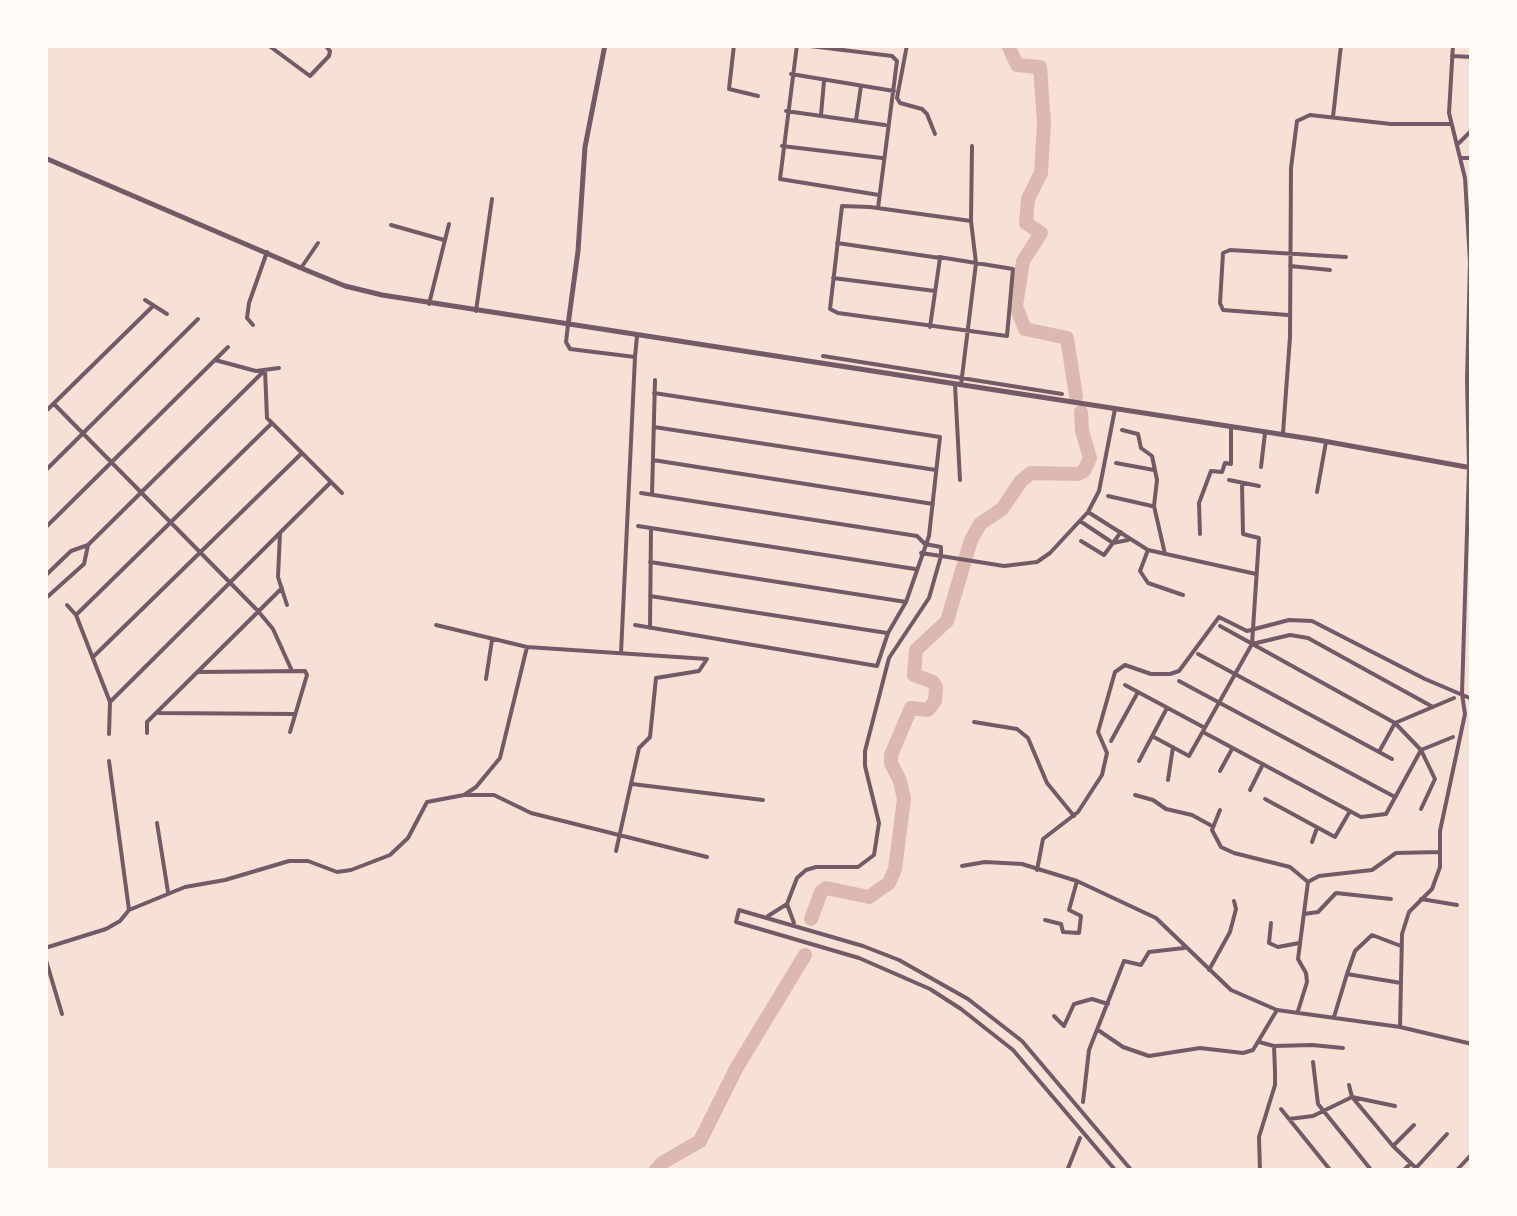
<!DOCTYPE html>
<style>
body{margin:0}
#map{position:relative;width:1517px;height:1216px;overflow:hidden;background:#f7e1d7;font-family:Jost,sans-serif}
canvas{display:block}
.frame{position:absolute;inset:0;border:48px solid #fffaf5;pointer-events:none}
</style>
<div id="map">
<canvas width="1517" height="1216"></canvas>
<div class="frame"></div>
</div>
<script>
const ctx = document.querySelector('canvas').getContext('2d');
ctx.lineJoin = 'round';
function shape(rows) {
  const path = new Path2D();
  for (const r of rows) {
    path.moveTo(r[0], r[1]);
    for (let i = 2; i < r.length; i += 2) path.lineTo(r[i], r[i + 1]);
  }
  return path;
}
function strokePath(path, color, width, dash) {
  ctx.strokeStyle = color;
  ctx.lineWidth = width;
  ctx.lineCap = dash ? 'butt' : 'round';
  ctx.setLineDash(dash || []);
  ctx.stroke(path);
}
strokePath(shape([
 [1008,45,1017,65,1040,67,1044,123,1041,173,1028,199,1026,223,1041,233,1023,261,1016,306,1025,329,1067,338,1076,396],
 [811,919,821,892,826,888,869,897,889,883,895,869,904,799,900,781,891,763,891,755,911,708,928,710,935,701,936,687,933,682,914,675,916,650,947,621,971,540,980,524,1002,509,1021,481,1031,473,1078,474,1084,471,1090,458,1082,431,1081,412],
 [655,1171,662,1163,700,1141,737,1067,805,955]
]), '#dcb8b0', 14);
strokePath(shape([
 [268,45,310,76,329,56,330,51,325,45],
 [734,45,729,89,758,96],
 [797,45,780,179,879,195],
 [802,45,892,56,897,61,878,208],
 [907,45,897,98,900,103,922,109,927,114,935,134],
 [1452,56,1472,57],
 [791,74,894,91],
 [786,111,885,125],
 [821,115,824,81],
 [1333,117,1341,45],
 [856,120,861,86],
 [1459,143,1472,130],
 [782,146,882,158],
 [1461,158,1472,158],
 [391,225,444,240],
 [837,243,940,258,930,327],
 [939,257,1013,269,1007,336,838,313,830,309,842,206,870,207,971,221],
 [1290,266,1330,270],
 [301,268,318,243],
 [833,278,935,291],
 [145,300,167,314],
 [429,304,449,224],
 [476,311,492,199],
 [1288,315,1223,310,1220,303,1223,253,1230,250,1346,257],
 [253,325,247,318,249,303,267,252],
 [568,325,566,342,570,349,635,357,621,653],
 [823,356,1062,394],
 [635,357,637,336],
 [215,360,256,371,279,368],
 [265,370,267,418,342,493],
 [955,385,960,480],
 [961,385,976,263,971,221,972,146],
 [54,404,258,611,273,629,292,671],
 [45,412,153,306],
 [654,427,936,470],
 [1122,430,1138,434,1141,448,1152,456,1157,480,1154,506,1165,554],
 [1283,433,1290,337,1291,168,1297,121,1310,115,1391,124,1451,124],
 [653,460,933,504],
 [1116,463,1154,470],
 [1261,467,1265,433],
 [45,471,198,319],
 [1229,480,1259,486],
 [1317,492,1326,442],
 [641,493,917,536,925,544],
 [652,495,655,380],
 [1108,496,1152,506],
 [1088,512,1148,550,1256,574],
 [1080,521,1113,543,1128,540],
 [638,526,915,569],
 [45,528,228,347],
 [280,533,278,577,287,605],
 [1200,534,1199,503,1211,471,1222,472,1225,463,1231,464,1231,427],
 [1081,541,1104,555,1121,532],
 [925,544,941,547,941,556],
 [1148,550,1140,571,1148,583,1183,595],
 [921,553,941,556],
 [650,562,906,602],
 [45,576,71,551,88,545,265,370],
 [650,596,887,633],
 [45,599,84,564,88,545],
 [67,605,76,615,110,702,109,734],
 [76,615,272,423],
 [436,625,527,647,707,659,699,671,656,678,650,737,639,748,616,851],
 [635,625,877,666,888,633,906,602,929,536,940,437,654,393],
 [1220,626,1395,723,1421,750,1435,779,1421,809],
 [650,628,651,528],
 [1252,644,1290,635,1308,638,1433,707],
 [1198,654,1392,759],
 [93,657,302,453],
 [197,672,305,671,307,675,290,732],
 [486,679,492,640],
 [1179,681,1395,797],
 [1125,685,1205,728],
 [110,702,331,482],
 [159,713,294,714],
 [974,722,1017,729,1028,738,1047,783,1074,816],
 [45,728,45,905],
 [1203,732,1361,817,1386,814,1421,750,1453,737],
 [147,733,147,722,282,588],
 [1152,736,1189,756,1252,644,1259,538,1243,534,1242,483],
 [1111,741,1138,692],
 [1379,752,1395,723,1454,698],
 [109,761,129,910],
 [1139,761,1167,708],
 [1220,771,1232,749],
 [1168,780,1173,747],
 [632,784,763,800],
 [1250,790,1263,764],
 [464,795,494,795,531,813,707,857],
 [1135,795,1153,800,1166,809,1192,815,1212,826],
 [1265,799,1335,837,1350,811],
 [1220,810,1212,830,1221,847,1234,853,1290,867,1308,882],
 [157,823,168,892],
 [1312,842,1317,828],
 [962,866,985,862,1022,864,1077,881,1156,918,1231,990,1277,1010,1400,1027,1472,1044],
 [1037,870,1043,839,1078,812,1102,775,1107,753,1098,732,1115,672,1125,665,1151,674,1170,674,1179,671,1219,617,1247,631,1289,620,1312,621,1425,679,1472,699],
 [1421,899,1457,905],
 [787,904,794,923],
 [1304,914,1318,912,1336,893,1391,899],
 [768,916,787,904,797,878,806,870,816,867,858,867,874,855,879,823,865,766,865,751,889,658,929,598,941,556,1004,566,1037,562,1050,553,1088,512,1099,491,1115,409],
 [1045,920,1061,924,1063,932,1079,933,1081,916,1069,910,1077,881],
 [1271,923,1269,943,1278,947,1299,943],
 [45,948,106,929,120,921,129,910,185,887,225,880,289,861,308,861,337,872,351,870,390,855,408,838,427,802,464,795,476,787,500,758,527,647],
 [45,957,62,1014],
 [1209,970,1230,932,1236,909,1234,901],
 [1347,974,1355,951,1372,935,1401,946],
 [1298,1011,1307,982,1306,973,1298,959,1308,882,1319,876,1372,870,1396,853,1440,852],
 [1054,1016,1064,1026,1074,1004,1092,999,1108,1004],
 [1334,1017,1347,974,1401,983],
 [1400,1027,1402,934,1409,912,1432,889,1440,867,1440,831,1465,714,1462,694,1469,467,1467,380,1470,262,1465,178,1449,113,1453,45],
 [1098,1030,1123,1047,1149,1056,1200,1048,1243,1053,1253,1050,1277,1010],
 [1259,1042,1274,1046,1275,1071,1275,1085,1259,1137,1260,1171],
 [1274,1046,1312,1045,1343,1048],
 [1313,1062,1318,1104,1372,1171],
 [1349,1085,1352,1097,1393,1146,1419,1171],
 [1083,1102,1089,1050,1124,961,1141,965,1149,952,1184,948],
 [1281,1109,1331,1171],
 [1289,1119,1313,1116,1352,1097,1395,1106],
 [1393,1146,1414,1125],
 [1416,1168,1447,1134],
 [1067,1171,1080,1138],
 [1116,1171,1013,1050,961,1009,930,989,859,958,736,922,739,910,863,946,899,960,968,999,1022,1041,1132,1171],
 [1403,1171,1411,1163],
 [1456,1171,1470,1156]
]), '#755966', 4);
strokePath(shape([
 [45,158,301,268,345,286,382,295,1318,440,1472,468],
 [568,325,578,251,585,147,605,45]
]), '#755966', 5);
</script>
